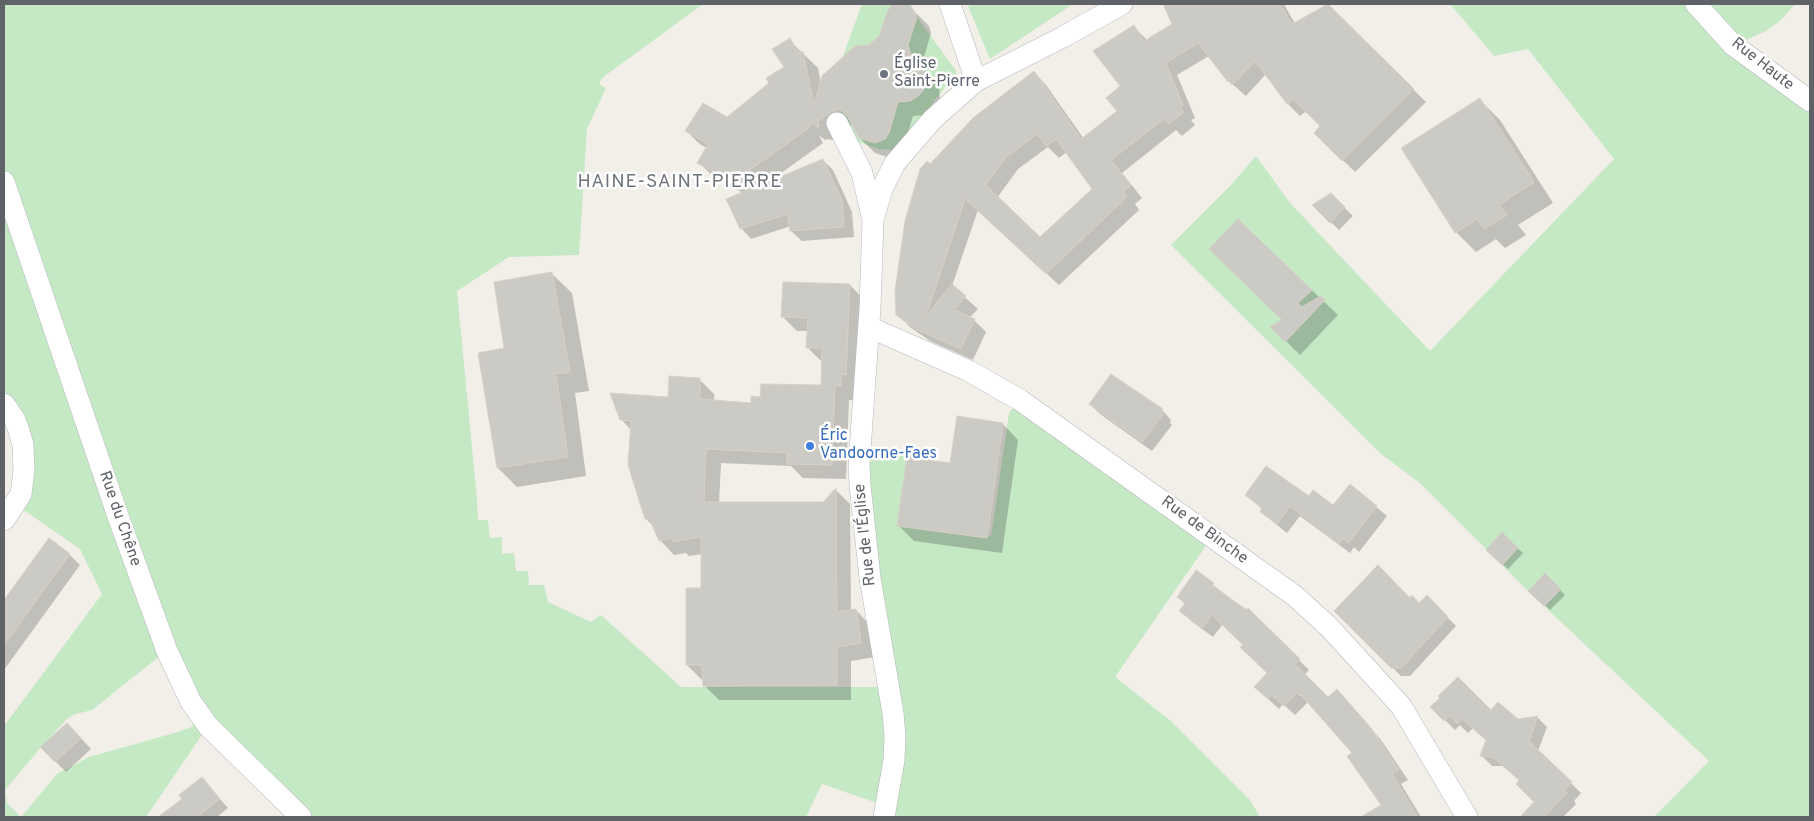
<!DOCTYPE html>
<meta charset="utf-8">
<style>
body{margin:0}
#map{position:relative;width:1814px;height:821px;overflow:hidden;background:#f1efe8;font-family:Overpass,sans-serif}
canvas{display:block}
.frame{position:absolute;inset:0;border:5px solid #5f6368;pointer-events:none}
</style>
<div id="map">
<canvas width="1814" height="821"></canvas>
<div class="frame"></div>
</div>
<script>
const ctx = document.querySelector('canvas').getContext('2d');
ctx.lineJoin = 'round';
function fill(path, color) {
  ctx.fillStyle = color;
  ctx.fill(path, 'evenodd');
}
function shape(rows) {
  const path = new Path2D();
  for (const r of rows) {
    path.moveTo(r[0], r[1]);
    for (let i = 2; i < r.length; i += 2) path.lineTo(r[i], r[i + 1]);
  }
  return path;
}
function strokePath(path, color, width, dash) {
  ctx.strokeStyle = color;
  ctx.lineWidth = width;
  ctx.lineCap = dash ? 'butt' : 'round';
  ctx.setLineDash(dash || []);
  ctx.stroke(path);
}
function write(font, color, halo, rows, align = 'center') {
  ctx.font = font + ' Overpass,sans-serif';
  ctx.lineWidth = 5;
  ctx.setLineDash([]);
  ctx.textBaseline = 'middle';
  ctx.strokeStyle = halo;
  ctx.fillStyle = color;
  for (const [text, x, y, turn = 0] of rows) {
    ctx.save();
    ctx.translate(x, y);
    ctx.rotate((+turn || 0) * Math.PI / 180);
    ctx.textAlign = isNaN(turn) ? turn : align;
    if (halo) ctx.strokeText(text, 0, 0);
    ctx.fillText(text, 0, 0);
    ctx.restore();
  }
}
fill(shape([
 [4,4,703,4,602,78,599,84,606,88,587,129,579,255,509,257,457,291,477,500,478,520,488,520,490,538,502,537,502,554,514,553,516,571,528,571,529,585,544,585,548,602,591,622,601,615,681,687,887,687,860,449,912,455,903,523,991,536,1009,413,1020,400,1212,537,1115,677,1171,721,1250,800,1260,817,884,817,886,806,822,784,806,817,301,817,208,726,146,817,4,817,4,726,102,594,80,549,15,504,23,481,4,404],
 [166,651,191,702,193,726,178,732,89,757,57,774,21,817,7,803,5,790,43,745,68,718,76,714,92,710],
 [862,4,911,5,917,17,957,72,907,136,893,150,878,149,850,139,842,119,838,70],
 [977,4,1073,4,990,59,968,6],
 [1450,4,1795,4,1781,20,1766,31,1734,45,1810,101,1810,817,1654,817,1709,761,1528,591,1421,484,1380,453,1171,245,1230,186,1256,156,1290,203,1430,351,1614,159,1528,49,1494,56]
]), '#c5e8c5');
fill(shape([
 [897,4,909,6,929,26,931,33,923,61,925,71,936,81,939,87,940,98,937,106,925,115,913,116,902,152,890,158,875,153,860,138,853,124,846,127,832,136,833,140,827,139,825,140,819,135,823,143,770,181,823,160,833,170,852,212,854,237,802,241,791,231,791,226,751,239,741,228,743,193,714,177,699,163,707,148,701,145,686,131,727,119,771,83,785,67,789,40,818,68,821,85,880,36,893,6],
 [1170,4,1284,4,1295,24,1327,5,1426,102,1355,172,1315,133,1322,126,1307,111,1300,116,1288,104,1266,74,1246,96,1229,81,1209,56,1177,75,1195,118,1191,120,1195,125,1182,136,1176,130,1122,173,1142,198,1135,204,1139,210,1059,285,978,210,952,286,978,309,969,318,974,320,986,332,973,360,930,341,910,327,898,315,930,166,1034,72,1046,85,1084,139,1118,111,1133,26,1147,40,1174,24,1165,6],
 [1048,147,1059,158,1067,152,1094,190,1040,239,997,198,1018,169],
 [1480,100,1500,120,1553,203,1518,225,1526,235,1505,248,1496,239,1476,252,1456,232],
 [1331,195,1353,216,1339,230,1314,206],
 [1238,220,1338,315,1300,355,1272,327,1284,320],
 [552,274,572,293,589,391,575,393,586,476,517,487,498,468,505,349],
 [850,285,864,300,855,400,849,400,846,479,803,478,791,466,721,463,719,503,824,503,836,490,850,504,851,611,856,610,870,625,875,657,851,661,851,700,719,700,704,685,704,680,702,680,687,665,702,589,702,554,689,556,686,553,674,555,660,540,654,527,646,519,631,430,621,419,669,399,699,379,714,394,714,402,752,404,761,398,822,387,822,362,807,347,808,331,797,331,782,316],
 [1090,404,1162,410,1171,420,1170,423,1172,425,1152,451,1100,414],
 [1003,424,1018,440,1002,553,914,541,898,525,951,465],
 [1350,485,1387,516,1359,552,1354,547,1350,553,1300,516,1287,533,1272,521,1262,511,1263,510,1247,495,1333,507],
 [1502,534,1523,553,1508,569,1492,555],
 [49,540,70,555,80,565,4,670,4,602],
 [1196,572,1247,611,1248,610,1309,670,1304,675,1328,698,1347,701,1381,740,1408,780,1401,784,1421,817,1369,817,1367,815,1382,806,1354,753,1308,702,1295,715,1283,704,1279,709,1266,697,1268,673,1244,645,1223,624,1213,637,1191,621,1181,611,1186,605,1178,597],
 [1545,575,1565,595,1550,610,1530,591],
 [1427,597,1456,626,1410,676,1401,676,1336,611,1411,600,1419,604],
 [1432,707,1492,712,1518,720,1537,717,1547,727,1538,751,1581,793,1574,801,1576,804,1563,817,1535,817,1528,810,1536,802,1520,781,1503,766,1492,766,1482,756,1487,741,1473,728,1468,733,1460,725,1455,730],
 [78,735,91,749,66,772,55,761],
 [210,788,228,808,217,817,179,817,172,809]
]), '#0003');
const building = shape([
 [893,4,909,4,916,14,916,20,908,45,912,58,918,62,923,68,926,79,923,91,917,97,910,101,898,102,889,133,885,139,875,143,859,138,848,117,840,109,831,112,818,121,819,127,812,124,809,126,809,124,806,123,809,128,733,182,697,163,708,144,685,131,703,103,727,117,769,83,766,78,784,67,772,49,790,38,798,52,803,52,814,105,822,76,855,46,869,45,879,36,888,10,893,4],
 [1163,4,1280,4,1292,24,1328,4,1414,89,1342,161,1314,133,1320,126,1293,99,1287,104,1255,61,1232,85,1229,81,1228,82,1198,43,1166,63,1183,105,1180,107,1184,112,1169,124,1164,119,1111,160,1131,185,1123,192,1127,197,1046,274,965,199,926,316,952,284,966,296,954,310,975,319,961,349,916,329,896,315,895,291,905,221,920,169,927,161,930,164,973,118,1034,71,1081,139,1117,111,1106,98,1120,86,1093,51,1134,25,1144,41,1172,24,1163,4],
 [1037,134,1046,146,1056,139,1092,189,1040,237,986,185,1006,157,1037,134],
 [1480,98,1534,182,1499,205,1507,215,1484,229,1477,219,1455,233,1401,148,1480,98],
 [823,159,842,200,844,227,790,231,788,214,740,229,726,199,823,159],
 [1331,193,1345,207,1330,223,1312,205,1331,193],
 [1238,219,1312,290,1298,303,1302,307,1321,296,1325,300,1285,342,1270,327,1282,320,1209,249,1238,219],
 [552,272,570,372,556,374,568,457,497,468,478,353,504,348,494,282,552,272],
 [783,282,850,284,846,375,841,374,841,386,835,386,832,465,787,464,787,453,706,449,704,502,823,502,836,488,837,612,856,609,861,643,837,647,837,685,703,686,702,665,686,665,686,588,701,588,701,537,673,542,673,538,659,541,650,520,645,519,628,465,631,421,620,420,610,393,668,397,669,376,700,378,700,399,751,403,751,396,760,397,761,384,821,385,822,348,806,348,808,318,781,317,783,282],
 [1111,374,1163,409,1161,412,1163,414,1142,442,1089,404,1111,374],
 [957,416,1003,423,987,538,897,526,907,457,950,463,957,416],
 [1266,466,1309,496,1313,490,1333,505,1350,484,1377,506,1349,543,1343,538,1339,544,1290,506,1277,524,1260,512,1262,508,1245,495,1266,466],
 [1502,532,1518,548,1502,565,1486,550,1502,532],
 [49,538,70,554,4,645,4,600,49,538],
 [1378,565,1410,598,1412,595,1419,603,1427,595,1448,617,1401,668,1391,668,1334,611,1378,565],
 [1196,570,1214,583,1212,586,1247,610,1248,608,1300,659,1295,664,1328,697,1337,689,1371,728,1399,770,1392,774,1418,817,1361,817,1381,805,1347,756,1352,753,1301,695,1300,696,1297,693,1284,706,1272,695,1268,699,1254,687,1267,673,1240,647,1243,645,1212,615,1202,628,1179,611,1185,603,1177,597,1196,570],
 [1545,573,1561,589,1544,606,1528,591,1545,573],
 [1458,677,1491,710,1498,702,1518,719,1538,716,1529,741,1572,782,1565,790,1567,793,1544,817,1520,817,1534,802,1516,784,1519,780,1492,757,1480,756,1486,740,1462,719,1457,724,1450,716,1444,721,1430,707,1440,698,1438,696,1458,677],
 [67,723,81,738,55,762,40,747,67,723],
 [202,777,220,799,197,817,158,817,182,799,179,795,202,777]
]);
fill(building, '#cccac5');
strokePath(building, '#d6d1c6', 1);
const street = shape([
 [950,4,976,81],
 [1696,4,1733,45,1810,101],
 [837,123,862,173,873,220],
 [4,182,119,519,167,651,191,702,208,726,301,817],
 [869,327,969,371,1020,400,1295,596,1329,627,1401,706,1467,817],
 [4,404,15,420,19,431,23,445,24,470,21,494,4,520],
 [884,817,894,760,895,736,893,713,870,578,860,485,859,464,870,308,873,220,882,189,895,163,933,119,976,81,1063,37,1122,4]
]);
strokePath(street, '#b5b8bc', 22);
strokePath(street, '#fff', 21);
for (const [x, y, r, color] of [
 [884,74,5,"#6b7280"],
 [810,446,5,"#3f7fe0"]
]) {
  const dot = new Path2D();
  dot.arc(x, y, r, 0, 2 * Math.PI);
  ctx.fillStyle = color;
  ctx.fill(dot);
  strokePath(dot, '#fff', 2);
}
write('16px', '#5b616d', '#fff', [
 ["Église",894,65],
 ["Saint-Pierre",894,83]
], 'left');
write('16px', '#5f6368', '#fff', [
 ["Rue Haute",1762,65,38],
 ["Rue du Chêne",119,519,71],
 ["Rue de Binche",1204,531,36],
 ["Rue de l'Église",866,535,-96]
]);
write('16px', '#366cbe', '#fff', [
 ["Éric",820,437],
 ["Vandoorne-Faes",820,455]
], 'left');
ctx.letterSpacing = '1px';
write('19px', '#70757a', '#fff', [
 ["HAINE-SAINT-PIERRE",680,183]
]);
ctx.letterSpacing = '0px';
</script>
